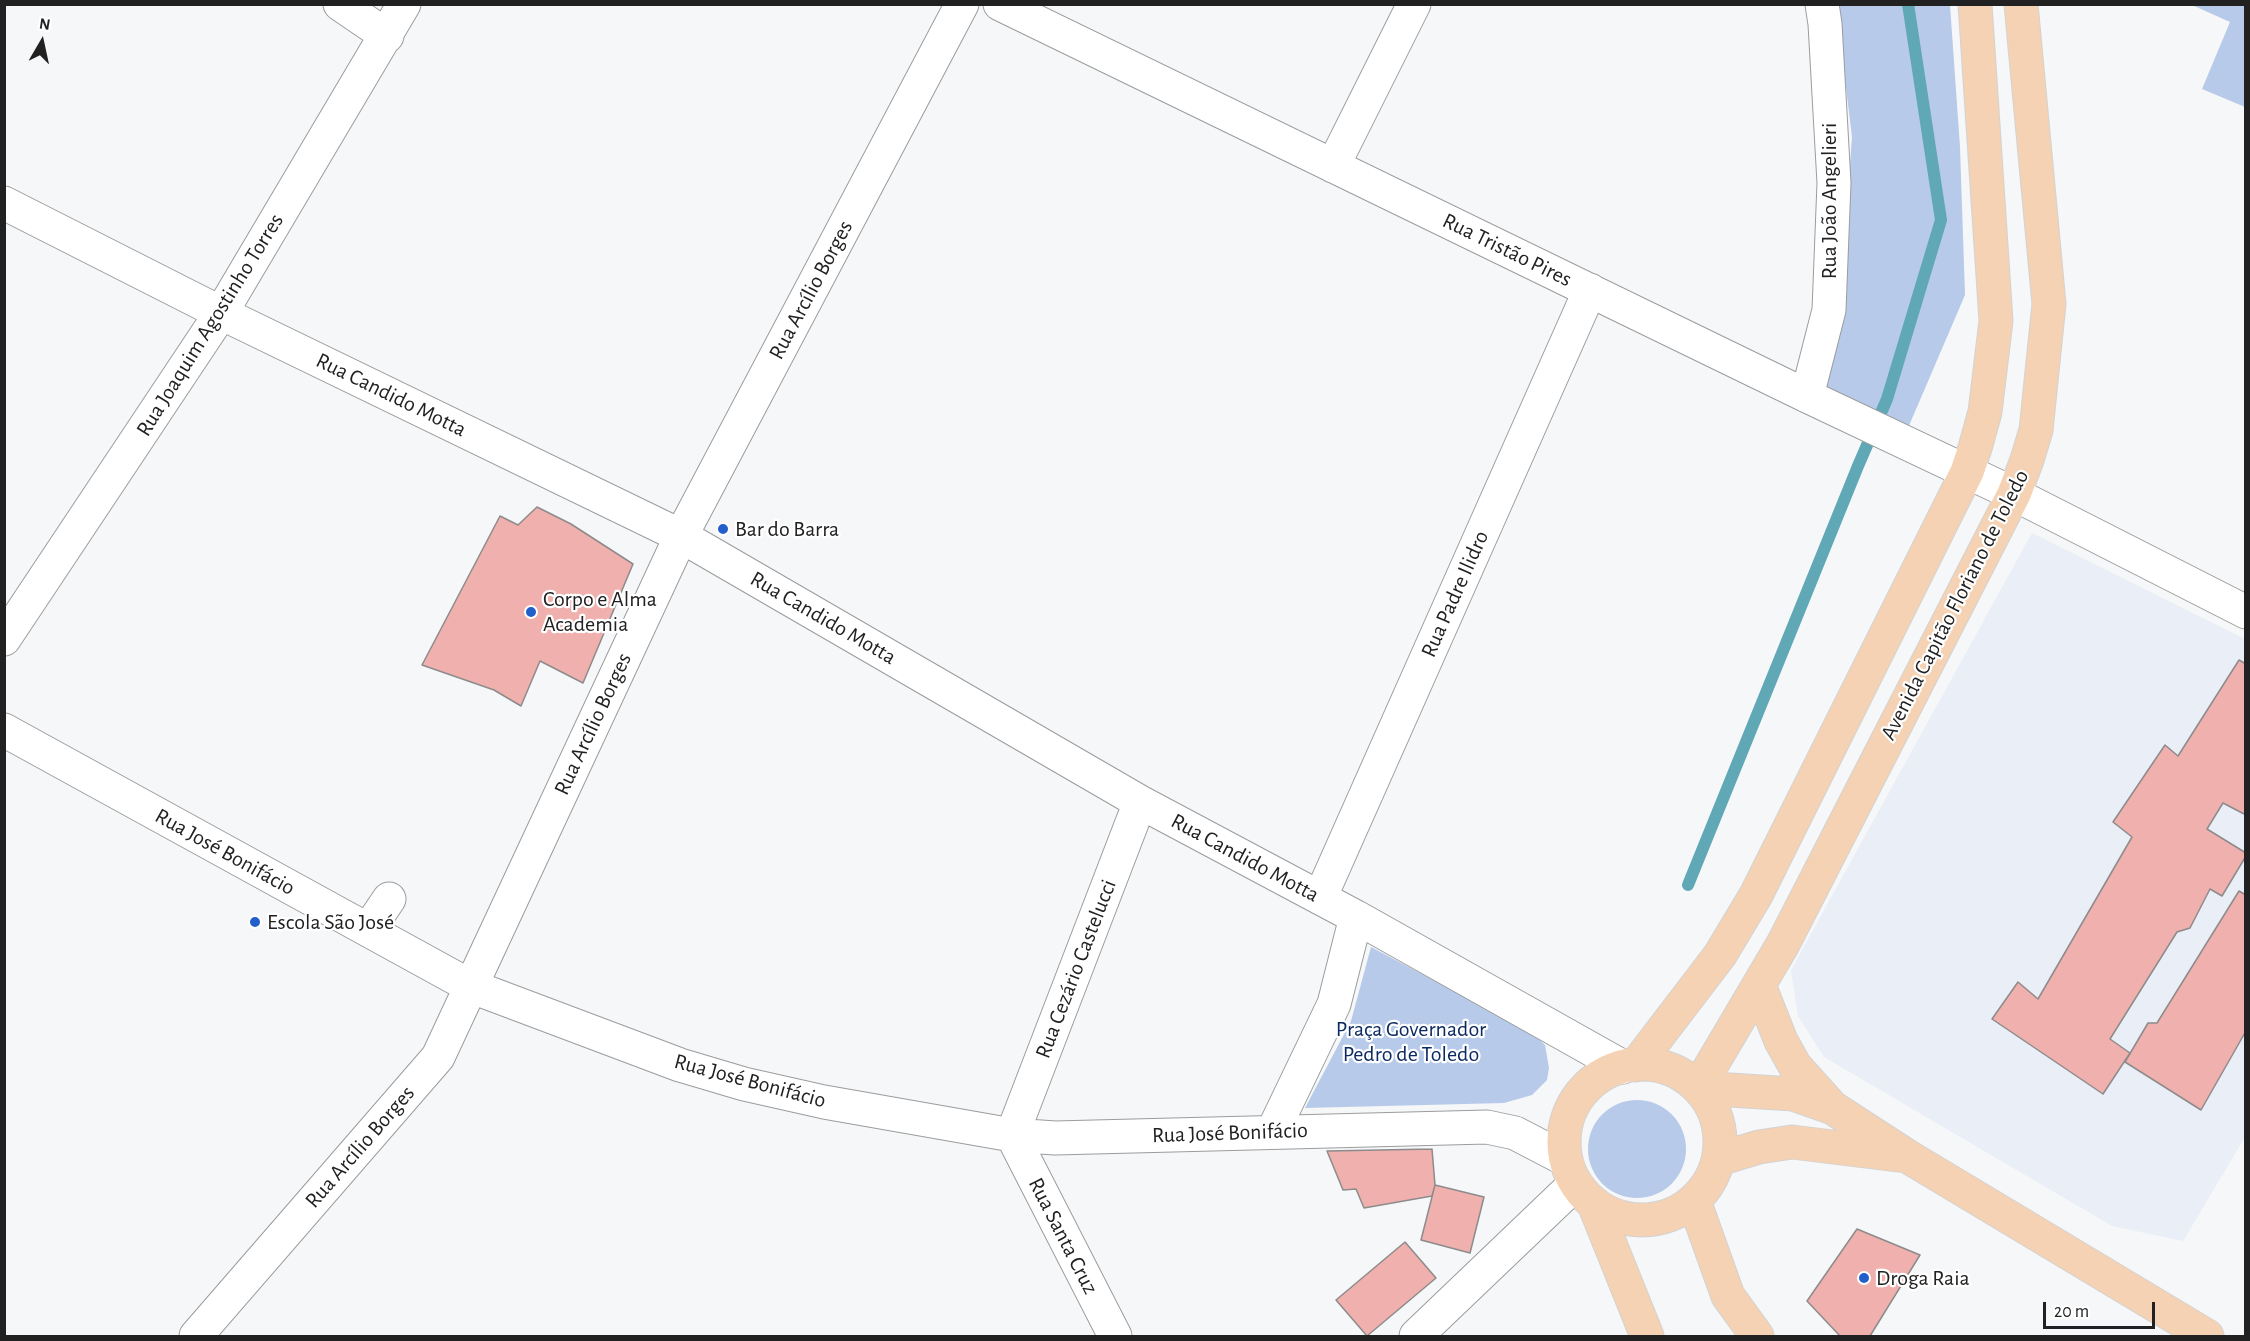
<!DOCTYPE html>
<meta charset="utf-8">
<style>
body{margin:0}
#map{position:relative;width:2250px;height:1341px;overflow:hidden;background:#f6f7f9;font-family:"Alegreya Sans",sans-serif}
canvas{display:block}
.frame{position:absolute;inset:0;border:6px solid #212122;pointer-events:none}
.north{position:absolute;left:12px;top:12px;width:60px;height:60px;-webkit-text-stroke:4px #fff;paint-order:stroke;rotate:9deg;font-size:16px;font-weight:700;line-height:24px;text-align:center;color:#212122}
.north::after{content:'';display:block;margin:auto;width:21px;height:27px;background:#212122;clip-path:polygon(50% 0,100% 100%,50% 72%,0 100%)}
.scale{position:absolute;left:2043px;top:1302px;width:112px;height:27px;box-sizing:border-box;border:3px solid #212122;border-top:0;padding-left:8px;font-size:18px;line-height:21px;white-space:nowrap;color:#212122;-webkit-text-stroke:4px #fff;paint-order:stroke}
</style>
<div id="map">
<canvas width="2250" height="1341"></canvas>
<div class="frame"></div>
<div class="north">N</div>
<div class="scale">20 m</div>
</div>
<script>
const ctx = document.querySelector('canvas').getContext('2d');
ctx.lineJoin = 'round';
function fill(path, color) {
  ctx.fillStyle = color;
  ctx.fill(path, 'evenodd');
}
function shape(rows) {
  const path = new Path2D();
  for (const r of rows) {
    if (r.length === 3) {
      path.moveTo(r[0] + r[2], r[1]);
      path.arc(r[0], r[1], r[2], 0, 2 * Math.PI);
      continue;
    }
    path.moveTo(r[0], r[1]);
    for (let i = 2; i < r.length; i += 2) path.lineTo(r[i], r[i + 1]);
  }
  return path;
}
function strokePath(path, color, width, dash) {
  ctx.strokeStyle = color;
  ctx.lineWidth = width;
  ctx.lineCap = dash ? 'butt' : 'round';
  ctx.setLineDash(dash || []);
  ctx.stroke(path);
}
function write(font, color, halo, rows, align = 'center') {
  ctx.font = font + ' "Alegreya Sans",sans-serif';
  ctx.lineWidth = 4.5;
  ctx.setLineDash([]);
  ctx.textBaseline = 'middle';
  ctx.strokeStyle = halo;
  ctx.fillStyle = color;
  for (const [text, x, y, turn = 0] of rows) {
    ctx.save();
    ctx.translate(x, y);
    ctx.rotate((+turn || 0) * Math.PI / 180);
    ctx.textAlign = isNaN(turn) ? turn : align;
    if (halo) ctx.strokeText(text, 0, 0);
    ctx.fillText(text, 0, 0);
    ctx.restore();
  }
}
fill(shape([
 [2032,533,2245,639,2245,1137,2183,1241,2112,1226,1824,1057,1798,1016,1791,970]
]), '#e9eef7');
fill(shape([
 [1836,5,1950,5,1960,147,1965,295,1908,428,1826,390,1839,316,1852,137],
 [2192,5,2245,5,2245,107,2202,89,2230,22],
 [1371,947,1533,1033,1545,1045,1549,1068,1547,1080,1532,1095,1504,1103,1305,1108,1351,1021],
 [1637,1149,49]
]), '#b7cae9');
strokePath(shape([
 [1688,885,1858,466,1887,399,1941,220,1908,4]
]), '#61a8b7', 12);
const building = shape([
 [537,507,571,524,633,564,583,683,540,661,521,706,494,690,422,665,500,516,518,525,537,507],
 [2239,660,2246,664,2246,815,2223,803,2207,829,2246,853,2246,856,2222,896,2210,889,2190,928,2177,932,2110,1039,2130,1053,2103,1094,1992,1019,2018,982,2038,999,2132,837,2113,822,2165,745,2178,756,2239,660],
 [2239,891,2246,895,2246,1031,2201,1110,2125,1062,2148,1023,2157,1023,2239,891],
 [1432,1149,1435,1185,1432,1196,1364,1208,1356,1189,1343,1190,1327,1151,1432,1149],
 [1435,1185,1484,1197,1470,1253,1421,1240,1435,1185],
 [1857,1229,1920,1255,1870,1336,1840,1336,1807,1301,1857,1229],
 [1405,1242,1436,1278,1367,1336,1336,1300,1405,1242]
]);
fill(building, '#efb0ae');
strokePath(building, '#8d8b8b', 1.5);
const minor = shape([
 [340,4,387,36],
 [1000,4,1807,396,2014,494,2246,612],
 [1333,166,1414,4],
 [4,203,221,313,681,536,1140,802,1356,917,1623,1067],
 [1807,396,1829,310,1834,183,1825,24,1822,4],
 [4,639,221,313,404,4],
 [4,730,470,986,680,1065,744,1084,824,1102,1012,1135,1055,1138,1487,1127,1515,1133,1565,1159],
 [1320,898,1590,290],
 [368,930,389,899],
 [1273,1131,1334,1004,1356,917],
 [196,1336,438,1057,681,536,962,4],
 [1115,1336,1012,1135,1140,802],
 [1416,1336,1575,1184]
]);
const major = shape([
 [2021,4,2049,304,2036,430,2027,460,2014,494,1783,944,1698,1088,1793,1094,1833,1108,1907,1156,2207,1336],
 [1759,985,1781,1041,1795,1066,1830,1105],
 [1642,1142,78],
 [1636,1065,1720,955,1756,895,1967,472,1975,448,1985,412,1996,321,1975,4],
 [1719,1159,1759,1147,1792,1142,1898,1155],
 [1694,1201,1728,1296,1757,1336],
 [1594,1204,1647,1336]
]);
strokePath(minor, '#9a9c9e', 35);
strokePath(major, '#d3d3d3', 35);
strokePath(minor, '#fff', 33);
strokePath(major, '#f4d2b3', 33);
for (const [x, y, r, color] of [
 [723,529,6,"#225fcb"],
 [531,612,6,"#225fcb"],
 [255,922,6,"#225fcb"],
 [1864,1278,6,"#225fcb"]
]) {
  const dot = new Path2D();
  dot.arc(x, y, r, 0, 2 * Math.PI);
  ctx.fillStyle = color;
  ctx.fill(dot);
  strokePath(dot, '#fff', 2);
}
write('22px', '#212122', '#fff', [
 ["Rua João Angelieri",1829,201,-90],
 ["Rua Tristão Pires",1507,250,26],
 ["Rua Arcílio Borges",811,290,-62],
 ["Rua Joaquim Agostinho Torres",210,325,-58],
 ["Rua Candido Motta",391,395,26],
 ["Rua Padre Ilidro",1455,594,-66],
 ["Avenida Capitão Floriano de Toledo",1955,605,-63],
 ["Rua Candido Motta",823,618,30],
 ["Rua Arcílio Borges",593,724,-65],
 ["Rua José Bonifácio",225,852,29],
 ["Rua Candido Motta",1245,858,28],
 ["Rua Cezário Castelucci",1076,969,-69],
 ["Rua José Bonifácio",750,1081,15],
 ["Rua José Bonifácio",1230,1133,-2],
 ["Rua Arcílio Borges",360,1147,-49],
 ["Rua Santa Cruz",1063,1236,63]
]);
write('22px', '#212122', '#fff', [
 ["Bar do Barra",735,529],
 ["Corpo e Alma",543,599],
 ["Academia",543,624],
 ["Escola São José",267,922],
 ["Droga Raia",1876,1278]
], 'left');
write('22px', '#0b2a61', '#fff', [
 ["Praça Governador",1411,1029],
 ["Pedro de Toledo",1411,1054]
]);
</script>
